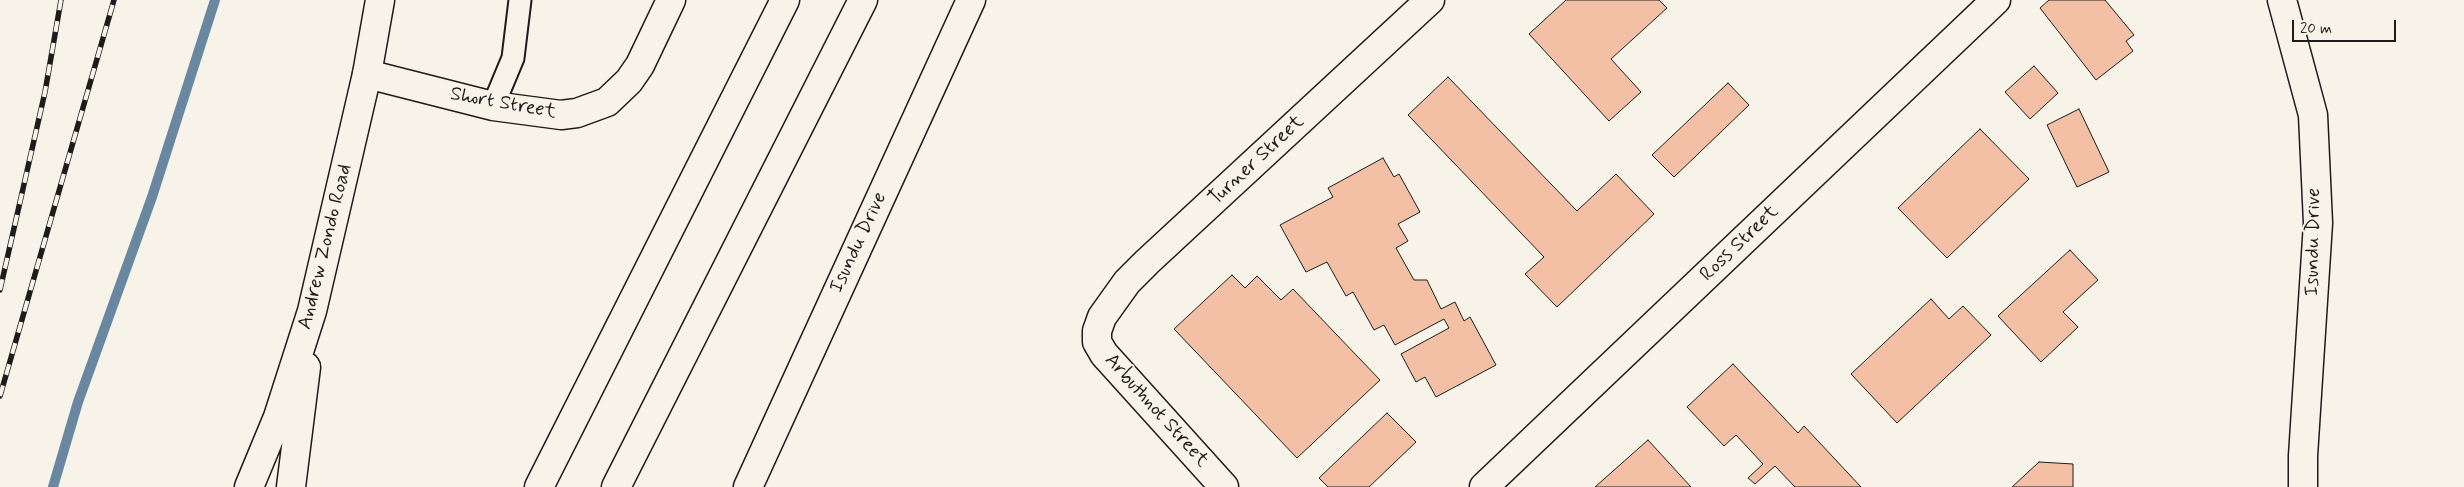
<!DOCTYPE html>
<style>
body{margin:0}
#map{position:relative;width:2464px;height:487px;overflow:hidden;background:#f7f3e8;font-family:Mynerve,sans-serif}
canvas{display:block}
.scale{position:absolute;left:2292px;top:20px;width:104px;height:22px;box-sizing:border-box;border:2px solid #1c1c1c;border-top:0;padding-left:6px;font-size:15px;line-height:18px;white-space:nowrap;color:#1c1c1c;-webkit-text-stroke:4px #f7f3e8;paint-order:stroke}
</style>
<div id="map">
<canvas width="2464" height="487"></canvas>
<div class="scale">20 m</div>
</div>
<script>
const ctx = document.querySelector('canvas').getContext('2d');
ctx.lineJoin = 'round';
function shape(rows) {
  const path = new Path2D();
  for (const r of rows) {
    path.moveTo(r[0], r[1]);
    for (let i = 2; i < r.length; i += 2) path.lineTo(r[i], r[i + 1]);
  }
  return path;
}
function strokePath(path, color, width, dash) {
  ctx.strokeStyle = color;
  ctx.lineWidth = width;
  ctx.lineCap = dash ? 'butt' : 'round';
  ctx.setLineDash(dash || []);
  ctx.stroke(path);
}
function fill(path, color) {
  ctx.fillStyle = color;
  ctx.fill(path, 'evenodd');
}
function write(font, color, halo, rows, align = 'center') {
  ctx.font = font + ' Mynerve,sans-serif';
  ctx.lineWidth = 4;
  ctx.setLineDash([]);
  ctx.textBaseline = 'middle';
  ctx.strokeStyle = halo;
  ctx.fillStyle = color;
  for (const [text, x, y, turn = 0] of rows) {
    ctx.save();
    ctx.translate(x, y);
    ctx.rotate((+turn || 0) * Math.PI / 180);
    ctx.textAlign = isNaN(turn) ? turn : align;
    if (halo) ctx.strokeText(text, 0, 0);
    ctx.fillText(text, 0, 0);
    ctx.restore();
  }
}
strokePath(shape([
 [53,487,78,402,152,197,215,0]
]), '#6987a1', 10);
const building = shape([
 [1566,0,1659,0,1667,8,1611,59,1641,92,1609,121,1529,34,1566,0],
 [2049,0,2105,0,2134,35,2126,41,2133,51,2096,80,2040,8,2049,0],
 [2034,66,2058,93,2030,119,2005,92,2034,66],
 [1448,77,1577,211,1616,174,1654,214,1557,307,1525,274,1544,257,1408,115,1448,77],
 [1728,83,1749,105,1674,177,1652,155,1728,83],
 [2079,109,2109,172,2077,187,2047,125,2079,109],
 [1980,129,2029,179,1947,258,1898,208,1980,129],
 [1383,158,1394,177,1399,174,1420,212,1398,224,1408,241,1396,248,1414,280,1427,280,1441,309,1455,302,1464,321,1470,317,1496,365,1436,397,1425,377,1416,382,1401,354,1449,328,1444,319,1395,345,1384,325,1374,330,1353,292,1346,296,1327,262,1306,272,1280,225,1333,197,1328,188,1383,158],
 [2070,250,2098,280,2063,312,2078,327,2041,362,1998,316,2070,250],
 [1232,275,1245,288,1257,276,1281,300,1293,289,1380,380,1297,458,1174,329,1232,275],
 [1931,299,1949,319,1963,306,1991,335,1897,423,1851,374,1931,299],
 [1733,364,1798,433,1804,426,1861,487,1795,487,1775,466,1755,484,1748,478,1763,464,1736,435,1724,446,1687,407,1733,364],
 [1387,413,1416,442,1369,487,1328,487,1319,478,1387,413],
 [1648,440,1691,487,1595,487,1648,440],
 [2039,462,2073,464,2073,487,2012,487,2039,462]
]);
fill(building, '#f4c0a5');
strokePath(building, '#1c1c1c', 1);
const service = shape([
 [493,106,513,58,520,0]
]);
const minor = shape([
 [2282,0,2313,115,2318,223,2303,456,2303,487],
 [367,74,493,106,561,115,577,113,607,102,629,81,640,65,671,0],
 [748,487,971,0],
 [1224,487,1104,354,1097,342,1097,331,1102,317,1127,282,1147,262,1430,0],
 [1484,487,1996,0]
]);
const primary = shape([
 [249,487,278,417,312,311,367,74,380,0],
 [291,487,306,367]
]);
const motorway = shape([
 [539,487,785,0],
 [616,487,863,0]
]);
strokePath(service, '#1c1c1c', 25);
strokePath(minor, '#1c1c1c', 31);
strokePath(primary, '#1c1c1c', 31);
strokePath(motorway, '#1c1c1c', 31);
strokePath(service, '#f7f3e8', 21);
strokePath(minor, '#f7f3e8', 28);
strokePath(primary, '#f7f3e8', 28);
strokePath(motorway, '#f7f3e8', 28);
const rail = shape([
 [0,290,45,92,61,0],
 [0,396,114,0]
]);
strokePath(rail, '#1c1c1c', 5.5);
strokePath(rail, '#f7f3e8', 4, [11]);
write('20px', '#1c1c1c', '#f7f3e8', [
 ["Short Street",503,104,10],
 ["Turner Street",1257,161,-43],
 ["Isundu Drive",2314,242,-89],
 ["Isundu Drive",859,243,-65],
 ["Ross Street",1740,244,-44],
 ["Andrew Zondo Road",326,247,-76],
 ["Arbuthnot Street",1156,411,48]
]);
</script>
